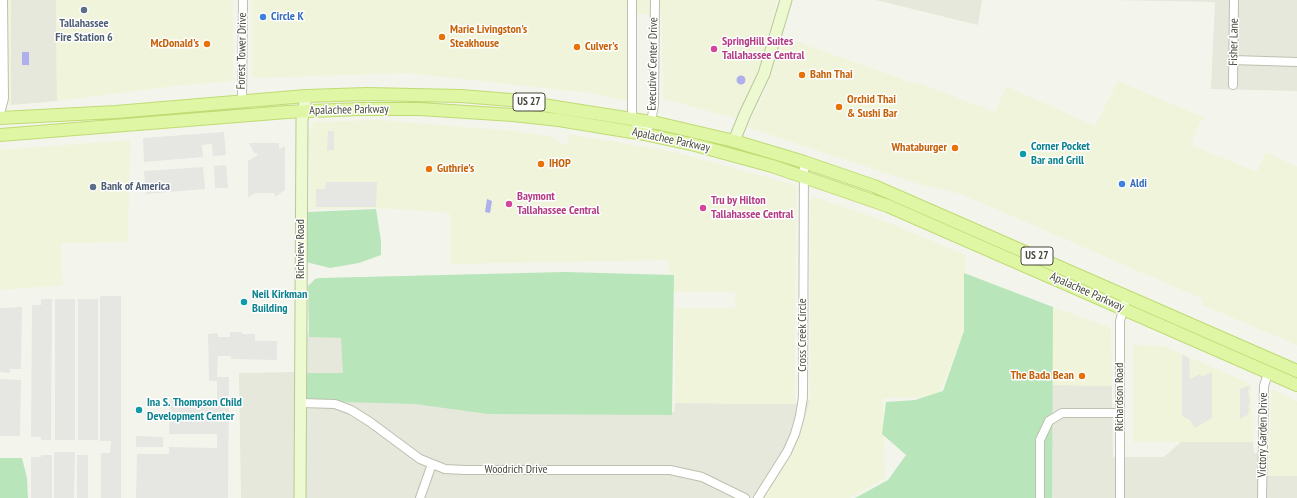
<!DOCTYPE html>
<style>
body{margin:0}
canvas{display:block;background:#f3f5ec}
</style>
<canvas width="1297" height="498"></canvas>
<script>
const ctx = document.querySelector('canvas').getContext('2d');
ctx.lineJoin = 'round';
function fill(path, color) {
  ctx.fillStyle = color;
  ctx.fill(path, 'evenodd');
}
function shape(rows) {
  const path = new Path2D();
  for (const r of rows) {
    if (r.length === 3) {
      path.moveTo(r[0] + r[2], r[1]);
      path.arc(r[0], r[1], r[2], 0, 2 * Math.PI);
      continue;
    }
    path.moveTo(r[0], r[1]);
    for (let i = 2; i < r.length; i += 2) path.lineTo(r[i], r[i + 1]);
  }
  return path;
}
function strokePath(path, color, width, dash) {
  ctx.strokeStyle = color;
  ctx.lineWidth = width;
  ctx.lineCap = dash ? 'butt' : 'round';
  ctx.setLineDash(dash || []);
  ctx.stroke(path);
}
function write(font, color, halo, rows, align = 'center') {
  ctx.font = font + ' "PT Sans Narrow",sans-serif';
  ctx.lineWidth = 3;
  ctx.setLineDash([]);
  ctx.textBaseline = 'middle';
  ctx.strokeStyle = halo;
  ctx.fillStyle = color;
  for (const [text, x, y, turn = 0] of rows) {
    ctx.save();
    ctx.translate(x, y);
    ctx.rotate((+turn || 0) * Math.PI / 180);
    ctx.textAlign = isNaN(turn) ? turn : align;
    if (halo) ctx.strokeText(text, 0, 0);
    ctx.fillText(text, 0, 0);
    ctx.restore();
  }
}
fill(shape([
 [11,0,56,0,57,101,11,105],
 [876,0,982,0,978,25],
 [1111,0,1297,0,1297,91,1211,89,1215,2],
 [341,331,412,403,475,408,674,412,675,403,795,404,810,400,803,424,792,452,764,498,241,498,239,373,305,372,304,333],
 [1052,385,1112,386,1113,457,1164,457,1181,442,1253,442,1254,453,1258,453,1258,475,1297,476,1297,498,1052,498]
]), '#e5e8db');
fill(shape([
 [0,0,11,0,11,105,0,105],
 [56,0,233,0,233,81,182,85,57,101],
 [252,0,777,0,759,75,738,119,663,99,662,14,628,14,627,101,590,93,408,73,252,78],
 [782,36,915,84,916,82,995,112,1006,86,1095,126,1118,81,1205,118,1199,124,1191,145,1257,172,1266,152,1297,167,1297,345,1202,305,1203,299,961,194,919,184,747,127,765,91],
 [379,120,513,131,548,136,555,138,561,144,567,144,568,134,670,151,792,184,796,188,795,404,675,403,675,308,735,308,735,292,669,292,669,260,450,264,450,213,379,208,310,209,309,134,314,122],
 [130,140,128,242,61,243,63,285,0,290,0,150],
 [815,197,871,216,966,255,964,333,938,397,883,398,885,478,850,498,764,498,792,452,803,424,810,400,810,201],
 [1053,307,1111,328,1112,386,1052,385],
 [1133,345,1163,346,1251,384,1253,442,1133,442],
 [1272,389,1297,401,1297,476,1268,476]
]), '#f0f4da');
fill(shape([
 [376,209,381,241,381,255,359,263,330,268,306,262,308,212],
 [565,272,674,275,672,415,488,414,415,404,305,401,305,373,343,373,341,338,309,337,308,286,315,279,320,278],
 [964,273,1053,307,1052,498,855,498,888,480,906,455,882,434,886,402,915,400,943,391,964,331],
 [0,458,22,458,27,478,28,498,0,498]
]), '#b9e5ba');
fill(shape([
 [328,131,334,131,334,150,327,150],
 [224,132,226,155,213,156,212,144,202,145,203,157,144,162,143,138],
 [249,143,279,143,279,149,285,146,285,190,275,197,275,193,256,193,248,197,248,161,257,156,257,153,254,153],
 [226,165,228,188,215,188,214,166],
 [203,167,205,189,146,194,144,171],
 [326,182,377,182,376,207,316,207,316,189,325,189],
 [100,296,121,296,121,498,101,498,101,453,110,453,111,441,100,441],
 [41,299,52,299,51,440,41,440,41,437,31,437,32,305,41,305],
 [55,299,75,299,75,440,55,440],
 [78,299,98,299,98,440,78,440],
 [22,307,21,369,10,369,10,373,0,372,0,308],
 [230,332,242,332,242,334,255,334,255,341,277,341,277,360,231,359,231,356,218,356,217,377,229,377,228,498,136,498,137,454,169,454,169,447,217,448,217,434,169,434,170,399,217,399,217,381,209,381,208,334,218,333,218,337,230,337],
 [1182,355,1189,358,1190,379,1200,374,1201,377,1212,372,1212,418,1195,428,1190,420,1182,416],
 [0,379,21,380,20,436,0,436],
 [1248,386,1250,389,1248,390,1250,403,1248,407,1250,410,1248,411,1249,414,1240,419,1240,389],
 [136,436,163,437,163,447,136,447],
 [54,452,75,452,74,498,54,498],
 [41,455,52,455,52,498,31,498,31,457,41,457],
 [77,455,88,455,88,498,77,498]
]), '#e6e7e3');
fill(shape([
 [22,52,29,52,29,65,22,65],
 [741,80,4.5],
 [487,199,492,201,490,213,485,212]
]), '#afb0eb');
const street = shape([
 [632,0,632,118,644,134,651,122,654,105,655,0],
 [1233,60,1297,62],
 [1233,85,1234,0],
 [242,103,243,0],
 [0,114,4,98,3,0],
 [301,403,335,404,351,410,370,422,420,459,445,469,465,470,670,470,702,477,745,498],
 [420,498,432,464],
 [758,498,787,452,795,434,800,416,803,397,804,162],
 [1040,498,1040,440,1049,421,1062,413,1120,413],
 [1120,498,1120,321,1127,296],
 [1262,498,1264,386,1268,373]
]);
const secondary = shape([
 [734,141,745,114,764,74,786,0],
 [300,498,302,120,306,96]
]);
const primary = shape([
 [0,118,116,112,306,96,367,94,461,96,511,100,657,123,734,141,804,162,874,186,1297,371],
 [0,135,287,112,361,109,420,109,513,115,559,120,644,134,695,145,772,166,888,206,1297,385]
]);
strokePath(street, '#bcc0af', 10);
strokePath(secondary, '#bac799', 13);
strokePath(primary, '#c0db74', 14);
strokePath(street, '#fff', 8);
strokePath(secondary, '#edfad1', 11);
strokePath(primary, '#dff6a4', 12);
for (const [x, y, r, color] of [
 [84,10,4,"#5c6f8a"],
 [263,17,4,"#3f7fe0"],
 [442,37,4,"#e8710a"],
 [207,44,4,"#e8710a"],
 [577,47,4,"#e8710a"],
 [714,49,4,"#d1479c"],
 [802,75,4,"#e8710a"],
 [839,107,4,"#e8710a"],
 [955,148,4,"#e8710a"],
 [1023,154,4,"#0f9aa8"],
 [541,164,4,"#e8710a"],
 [429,169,4,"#e8710a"],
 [1122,184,4,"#3f7fe0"],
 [93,187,4,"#5c6f8a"],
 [509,204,4,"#d1479c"],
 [703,208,4,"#d1479c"],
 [244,302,4,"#0f9aa8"],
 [1082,376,4,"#e8710a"],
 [139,410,4,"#0f9aa8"]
]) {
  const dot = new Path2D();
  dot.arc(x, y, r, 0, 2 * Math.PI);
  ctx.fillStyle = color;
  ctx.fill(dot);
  strokePath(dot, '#fff', 1.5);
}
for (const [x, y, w] of [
 [529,102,32],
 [1037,256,32]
]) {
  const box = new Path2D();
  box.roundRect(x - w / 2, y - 9, w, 18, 3);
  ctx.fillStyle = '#fff';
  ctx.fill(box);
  strokePath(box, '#46493a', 1);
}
write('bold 11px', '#46493a', null, [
 ["US 27",529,102],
 ["US 27",1037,256]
]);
write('bold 12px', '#366cbe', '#fff', [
 ["Circle K",271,17],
 ["Aldi",1130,184]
], 'left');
write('bold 12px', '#4e5e75', '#fff', [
 ["Tallahassee",84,24],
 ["Fire Station 6",84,38],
 ["Bank of America",101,187,"left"]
]);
write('bold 12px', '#c56008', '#fff', [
 ["Marie Livingston's",450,30],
 ["Steakhouse",450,44],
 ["McDonald's",199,44,"right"],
 ["Culver's",585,47],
 ["Bahn Thai",810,75],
 ["Orchid Thai",847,100],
 ["& Sushi Bar",847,114],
 ["Whataburger",947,148,"right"],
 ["IHOP",549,164],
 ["Guthrie's",437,169],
 ["The Bada Bean",1074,376,"right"]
], 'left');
write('bold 12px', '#b23c85', '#fff', [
 ["SpringHill Suites",722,42],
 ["Tallahassee Central",722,56],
 ["Baymont",517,197],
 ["Tallahassee Central",517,211],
 ["Tru by Hilton",711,201],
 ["Tallahassee Central",711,215]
], 'left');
write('12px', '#46493a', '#fff', [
 ["Fisher Lane",1234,42,-89],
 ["Forest Tower Drive",242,51,-89],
 ["Executive Center Drive",653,64,-89],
 ["Apalachee Parkway",349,110,-1],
 ["Apalachee Parkway",671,140,12],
 ["Richview Road",301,249,-90],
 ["Apalachee Parkway",1087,292,24],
 ["Cross Creek Circle",803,335,-90],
 ["Richardson Road",1120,397,-90],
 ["Victory Garden Drive",1263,435,-89],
 ["Woodrich Drive",516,470]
]);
write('bold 12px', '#0d838f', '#fff', [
 ["Corner Pocket",1031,147],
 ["Bar and Grill",1031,161],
 ["Neil Kirkman",252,295],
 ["Building",252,309],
 ["Ina S. Thompson Child",147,403],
 ["Development Center",147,417]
], 'left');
</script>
